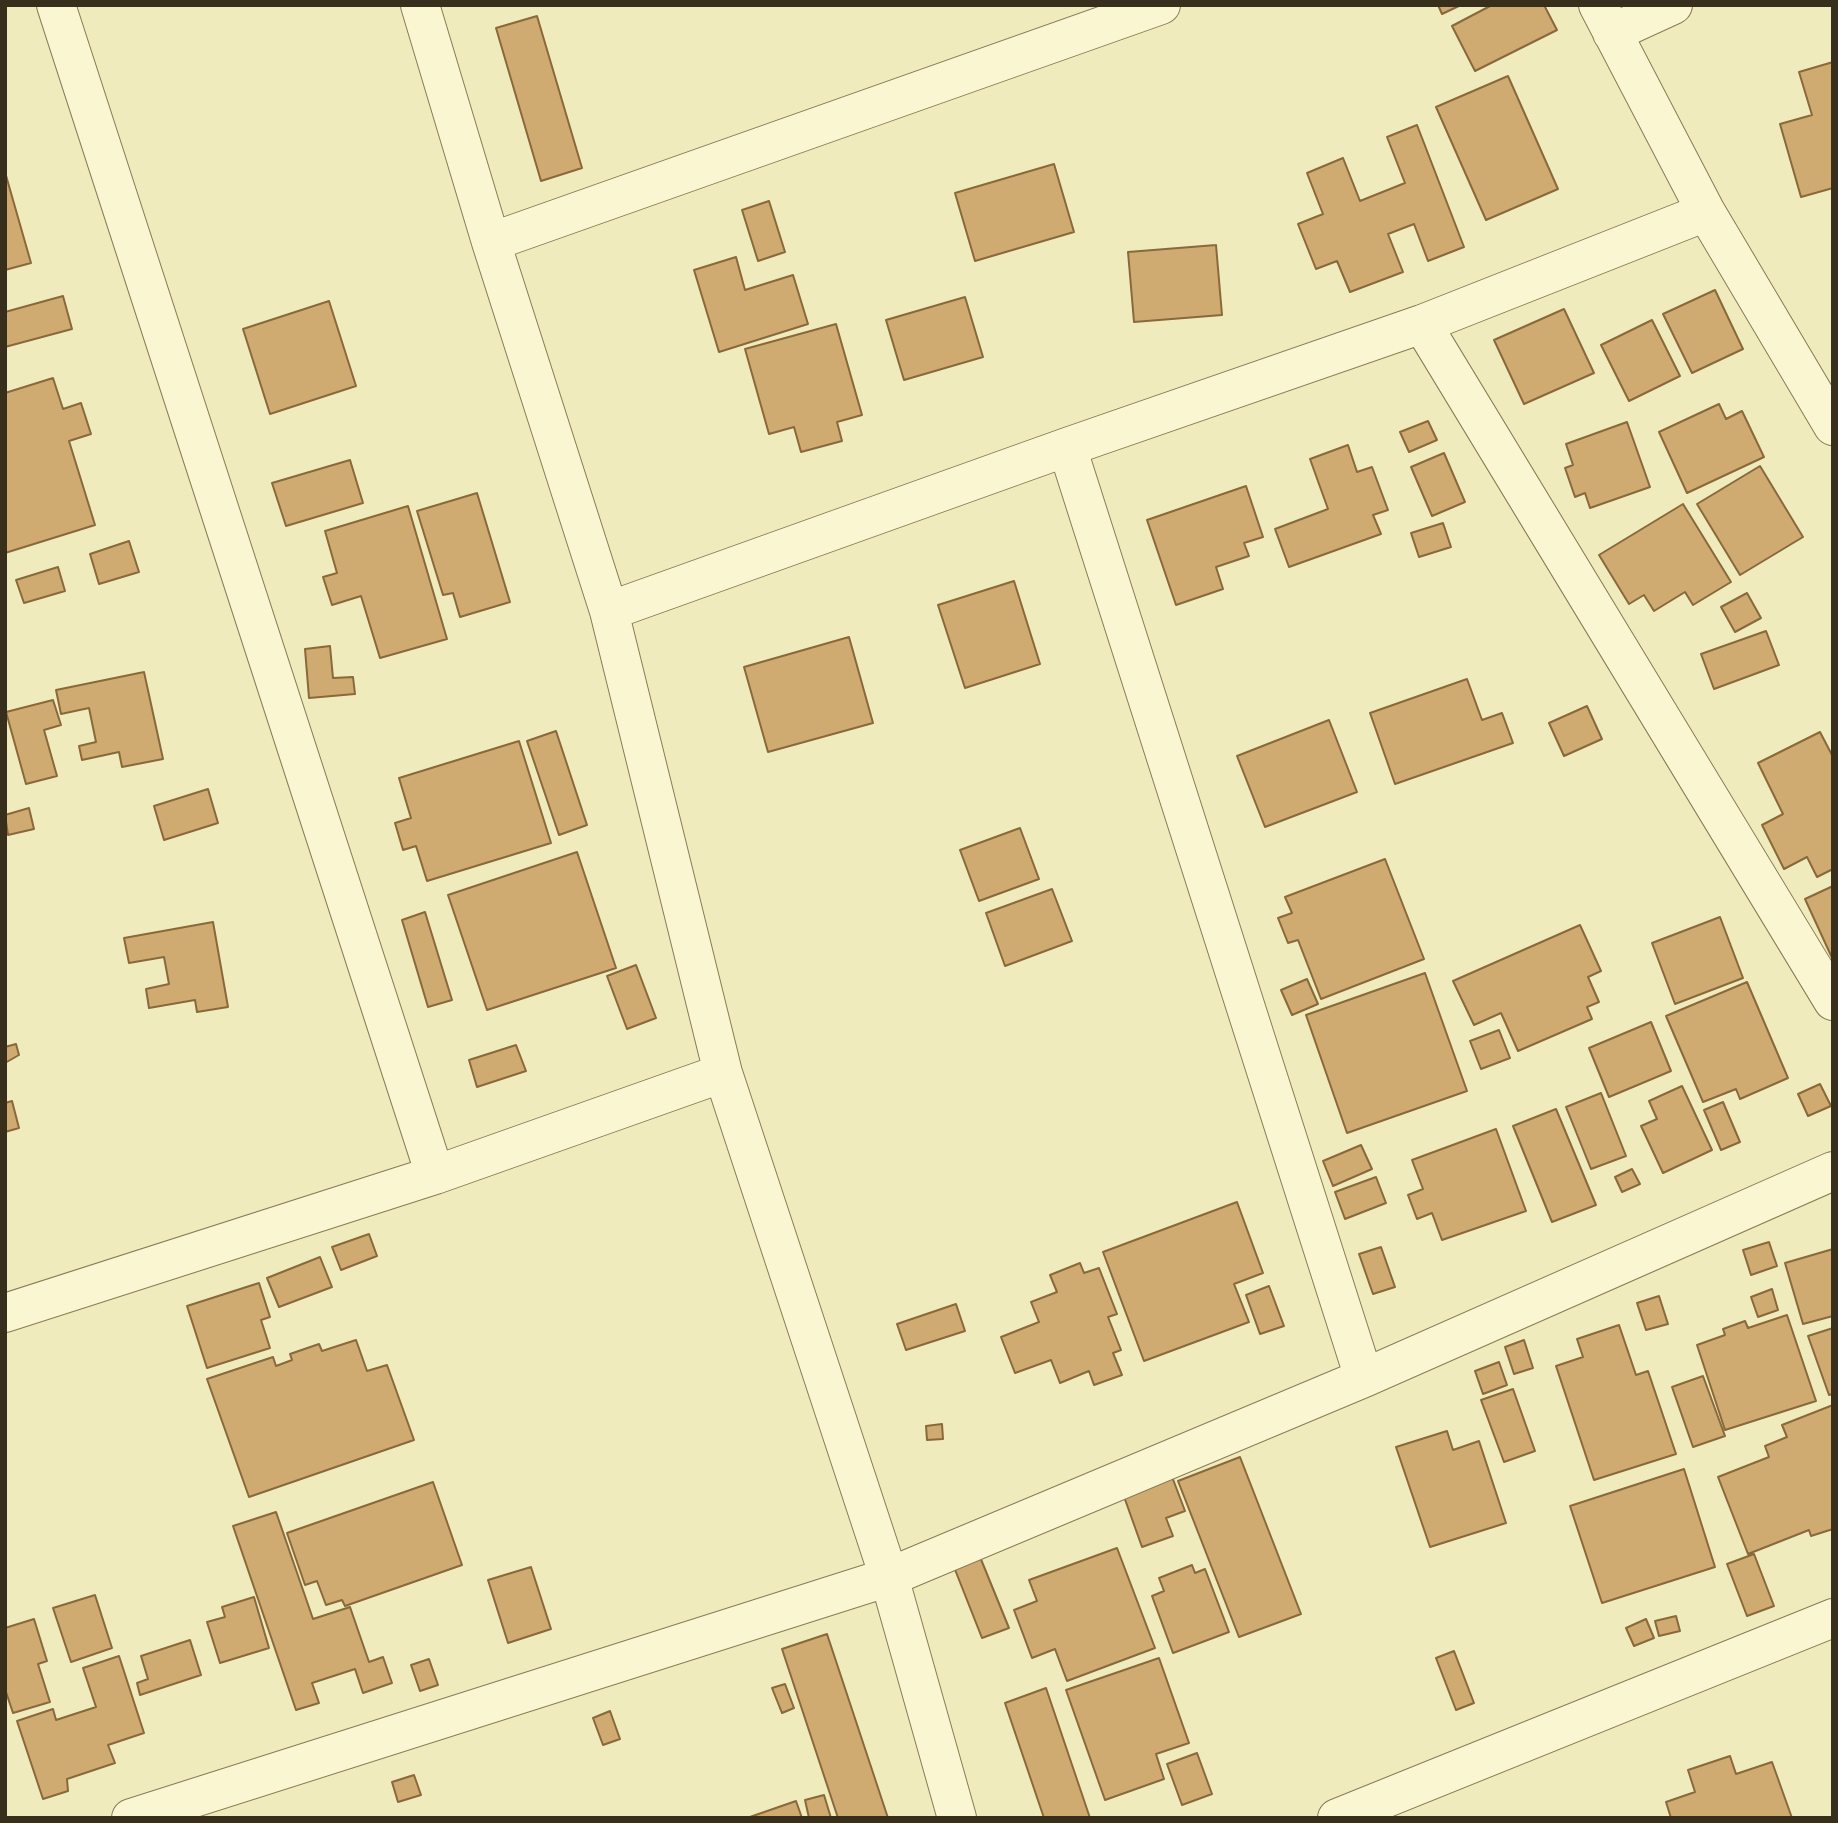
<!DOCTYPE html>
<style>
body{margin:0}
#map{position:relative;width:1838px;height:1823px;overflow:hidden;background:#f0ebbd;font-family:"Playfair Display",serif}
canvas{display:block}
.frame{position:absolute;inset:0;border:7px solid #372e1b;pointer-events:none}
</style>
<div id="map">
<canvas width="1838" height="1823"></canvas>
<div class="frame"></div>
</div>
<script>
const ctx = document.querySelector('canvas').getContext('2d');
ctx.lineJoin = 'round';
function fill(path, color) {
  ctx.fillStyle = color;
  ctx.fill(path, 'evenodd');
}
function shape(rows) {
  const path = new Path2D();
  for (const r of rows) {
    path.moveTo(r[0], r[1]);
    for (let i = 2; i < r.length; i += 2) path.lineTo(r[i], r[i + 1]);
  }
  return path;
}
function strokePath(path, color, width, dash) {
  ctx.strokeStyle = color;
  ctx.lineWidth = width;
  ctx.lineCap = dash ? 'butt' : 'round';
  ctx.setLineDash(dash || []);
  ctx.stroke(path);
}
const building = shape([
 [1438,5,1461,5,1442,14,1438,5],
 [1492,5,1544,5,1557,30,1475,71,1452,26,1492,5],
 [537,16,582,168,541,181,496,28,537,16],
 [1833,62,1833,188,1801,197,1780,124,1812,115,1799,72,1833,62],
 [1508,76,1558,189,1486,220,1436,107,1508,76],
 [1417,125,1464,247,1428,261,1414,224,1388,234,1403,272,1350,292,1337,261,1316,269,1298,224,1323,214,1307,173,1343,158,1360,201,1405,183,1387,137,1417,125],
 [1054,164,1074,232,975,261,955,193,1054,164],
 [5,172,31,263,5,270,5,172],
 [769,201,785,252,758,261,742,210,769,201],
 [1216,245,1222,315,1134,322,1128,252,1216,245],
 [736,257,745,290,793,275,808,324,719,352,694,270,736,257],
 [1715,290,1743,349,1692,373,1663,314,1715,290],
 [63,296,72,329,5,347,5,312,63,296],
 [965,297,983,357,904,380,886,320,965,297],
 [329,301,356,386,270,414,243,329,329,301],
 [1564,309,1594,373,1524,404,1494,340,1564,309],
 [1652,320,1680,376,1629,401,1601,345,1652,320],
 [836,324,862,415,837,422,842,441,801,452,794,427,769,434,745,349,836,324],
 [53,378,63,409,81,403,91,434,69,441,95,525,5,553,5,393,53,378],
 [1719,404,1726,419,1742,411,1764,457,1687,493,1659,432,1719,404],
 [1428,421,1437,440,1409,452,1400,432,1428,421],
 [1627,422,1650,487,1590,508,1585,493,1575,497,1565,468,1573,465,1566,444,1627,422],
 [1348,445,1357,472,1372,467,1388,510,1373,515,1381,534,1289,567,1275,529,1328,509,1310,459,1348,445],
 [1444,453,1465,502,1432,516,1411,467,1444,453],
 [350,460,363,503,286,526,272,483,350,460],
 [1760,466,1803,537,1740,575,1697,504,1760,466],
 [1246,486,1263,537,1244,543,1249,556,1216,567,1223,589,1176,605,1147,520,1246,486],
 [477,493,510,602,460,617,453,593,443,595,417,511,477,493],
 [1683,504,1731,582,1693,605,1685,592,1654,611,1644,595,1629,604,1599,555,1683,504],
 [408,506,447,639,380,658,361,596,332,605,323,577,337,573,325,531,408,506],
 [1443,523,1451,547,1419,557,1411,533,1443,523],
 [129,541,139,572,99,584,90,554,129,541],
 [58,567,65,591,24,603,16,580,58,567],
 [1014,581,1040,664,965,688,938,605,1014,581],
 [1747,593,1761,618,1735,632,1721,607,1747,593],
 [1766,631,1779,665,1714,689,1701,654,1766,631],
 [849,637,873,723,768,752,744,667,849,637],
 [330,646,333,678,353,677,355,694,309,698,305,649,330,646],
 [144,672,163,759,122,767,119,752,82,760,79,746,96,742,89,708,61,714,56,690,144,672],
 [1467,679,1482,720,1502,713,1513,743,1395,784,1370,713,1467,679],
 [53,700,61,725,44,730,57,776,26,784,6,712,53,700],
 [1587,706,1602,739,1564,756,1549,723,1587,706],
 [1329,720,1357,792,1265,827,1237,756,1329,720],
 [556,731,587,825,559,835,527,741,556,731],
 [1820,732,1833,757,1833,869,1817,877,1807,857,1784,869,1762,825,1783,814,1758,763,1820,732],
 [519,741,551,843,427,881,416,846,403,850,395,823,411,818,399,778,519,741],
 [208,789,218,823,164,840,154,806,208,789],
 [29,808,34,829,8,835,5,815,29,808],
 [1020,828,1039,879,979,901,960,850,1020,828],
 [577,852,616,968,487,1010,448,895,577,852],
 [1385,859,1424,959,1321,999,1298,940,1288,943,1278,918,1292,913,1285,897,1385,859],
 [1833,886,1833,960,1805,899,1833,886],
 [1052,889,1072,941,1005,966,986,913,1052,889],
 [425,912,452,1000,428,1007,402,920,425,912],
 [1720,917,1743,978,1675,1004,1652,943,1720,917],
 [213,922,228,1007,197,1012,195,1000,149,1008,146,989,169,984,164,957,129,963,124,938,213,922],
 [1580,925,1601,971,1588,977,1599,1002,1587,1007,1592,1019,1518,1051,1501,1013,1474,1025,1453,981,1580,925],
 [636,965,656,1018,627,1029,607,976,636,965],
 [1425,973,1467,1091,1347,1133,1306,1015,1425,973],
 [1307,979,1318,1004,1292,1015,1281,990,1307,979],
 [1747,982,1788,1078,1740,1099,1736,1089,1703,1102,1666,1016,1747,982],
 [1651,1022,1671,1071,1609,1097,1589,1048,1651,1022],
 [1499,1030,1510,1058,1481,1069,1470,1041,1499,1030],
 [16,1044,19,1055,5,1063,5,1047,16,1044],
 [516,1045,526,1071,477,1087,469,1060,516,1045],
 [1820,1084,1831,1106,1808,1116,1798,1094,1820,1084],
 [1682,1086,1712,1150,1663,1173,1641,1126,1657,1119,1649,1101,1682,1086],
 [1601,1093,1626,1156,1591,1169,1566,1107,1601,1093],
 [12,1101,19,1128,5,1132,5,1103,12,1101],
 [1723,1102,1740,1142,1721,1150,1704,1110,1723,1102],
 [1556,1109,1596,1205,1552,1222,1513,1126,1556,1109],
 [1496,1129,1526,1211,1442,1240,1432,1213,1417,1219,1408,1195,1423,1189,1412,1160,1496,1129],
 [1361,1145,1372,1169,1333,1186,1323,1161,1361,1145],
 [1632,1169,1640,1184,1622,1192,1615,1177,1632,1169],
 [1376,1177,1386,1203,1345,1219,1335,1192,1376,1177],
 [1237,1202,1263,1273,1234,1284,1249,1322,1144,1361,1103,1252,1237,1202],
 [369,1234,377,1256,341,1270,332,1247,369,1234],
 [1769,1242,1777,1266,1751,1275,1743,1250,1769,1242],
 [1381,1247,1395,1287,1373,1294,1359,1254,1381,1247],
 [1833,1249,1833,1316,1803,1324,1785,1263,1833,1249],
 [320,1257,332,1287,279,1307,267,1278,320,1257],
 [1080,1263,1084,1273,1099,1268,1117,1314,1108,1317,1121,1350,1113,1353,1122,1375,1094,1385,1089,1371,1060,1383,1051,1360,1015,1373,1001,1337,1039,1322,1031,1302,1057,1292,1050,1275,1080,1263],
 [259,1283,270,1317,261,1320,270,1348,207,1368,187,1306,259,1283],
 [1269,1286,1284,1326,1260,1334,1246,1295,1269,1286],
 [1772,1289,1778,1310,1758,1317,1751,1297,1772,1289],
 [1659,1296,1668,1324,1646,1330,1637,1303,1659,1296],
 [956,1304,965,1331,906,1350,897,1324,956,1304],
 [1787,1315,1816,1401,1725,1430,1697,1345,1725,1335,1723,1329,1745,1321,1748,1328,1787,1315],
 [1619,1325,1636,1375,1648,1371,1676,1454,1594,1480,1556,1366,1583,1357,1577,1339,1619,1325],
 [1833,1328,1833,1394,1829,1395,1808,1336,1833,1328],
 [356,1340,367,1371,387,1365,414,1440,249,1497,207,1379,273,1357,276,1366,292,1360,290,1354,319,1344,322,1351,356,1340],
 [1524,1340,1533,1368,1514,1374,1505,1347,1524,1340],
 [1499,1362,1507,1385,1483,1394,1475,1371,1499,1362],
 [1703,1376,1725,1436,1693,1447,1672,1387,1703,1376],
 [1513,1389,1535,1451,1504,1462,1481,1400,1513,1389],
 [1833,1405,1833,1529,1811,1536,1809,1530,1748,1554,1718,1477,1769,1457,1765,1446,1787,1437,1782,1425,1833,1405],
 [942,1424,943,1439,927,1440,926,1426,942,1424],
 [1447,1431,1453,1450,1479,1441,1506,1523,1430,1547,1396,1447,1447,1431],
 [1240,1457,1301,1614,1239,1637,1178,1481,1240,1457],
 [1684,1469,1715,1567,1602,1603,1570,1506,1684,1469],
 [1171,1474,1185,1511,1166,1518,1173,1536,1142,1547,1122,1491,1171,1474],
 [433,1482,462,1565,345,1606,342,1600,326,1605,317,1581,305,1585,287,1533,433,1482],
 [276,1512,313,1619,350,1607,369,1662,383,1657,392,1683,363,1693,355,1669,312,1683,319,1703,296,1710,233,1526,276,1512],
 [1117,1548,1155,1648,1067,1681,1055,1649,1032,1658,1014,1610,1037,1601,1029,1580,1117,1548],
 [978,1552,1009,1628,982,1638,952,1562,978,1552],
 [1754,1554,1774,1606,1747,1616,1727,1564,1754,1554],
 [1192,1565,1195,1573,1205,1569,1229,1632,1173,1653,1152,1596,1164,1591,1159,1578,1192,1565],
 [531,1567,551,1629,508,1643,488,1580,531,1567],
 [95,1595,112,1648,71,1662,53,1608,95,1595],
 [254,1597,269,1648,220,1663,207,1622,225,1617,222,1607,254,1597],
 [1676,1616,1680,1631,1659,1636,1655,1621,1676,1616],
 [34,1619,47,1661,38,1664,50,1702,13,1713,5,1689,5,1628,34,1619],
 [1646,1619,1654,1638,1634,1646,1626,1628,1646,1619],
 [827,1634,888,1818,838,1818,782,1649,827,1634],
 [190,1640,201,1675,140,1695,137,1683,148,1679,141,1656,190,1640],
 [1454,1651,1474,1703,1456,1710,1436,1658,1454,1651],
 [119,1656,144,1733,108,1745,115,1763,67,1779,68,1791,43,1799,17,1721,53,1709,56,1720,96,1707,83,1668,119,1656],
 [1159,1658,1189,1743,1156,1754,1164,1779,1105,1800,1066,1690,1159,1658],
 [429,1659,438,1685,420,1691,411,1665,429,1659],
 [785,1684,794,1708,782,1713,772,1688,785,1684],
 [1046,1688,1090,1818,1044,1818,1005,1703,1046,1688],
 [610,1711,620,1739,603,1745,593,1718,610,1711],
 [1197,1753,1212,1794,1182,1805,1167,1764,1197,1753],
 [1730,1756,1736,1774,1772,1762,1792,1818,1671,1818,1666,1802,1695,1792,1688,1770,1730,1756],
 [414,1775,421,1795,398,1802,392,1782,414,1775],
 [824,1795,831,1818,809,1818,805,1800,824,1795],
 [796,1801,802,1818,747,1818,796,1801]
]);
fill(building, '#d0ab71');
strokePath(building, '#89693a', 2);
const street = shape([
 [56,5,435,1175],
 [420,5,491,242,609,611,723,1073,889,1577,957,1818],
 [1598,5,1706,212,1833,426],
 [1612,33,1673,5],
 [491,242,1161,5],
 [1422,324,1833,1001],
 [1067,447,1364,1378],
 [609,611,1067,447,1422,324,1706,212],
 [5,1313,435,1175,723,1073],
 [131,1818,889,1577,1364,1378,1833,1171],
 [1337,1818,1833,1618]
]);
strokePath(street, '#897b55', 40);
strokePath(street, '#faf6d1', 38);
</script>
